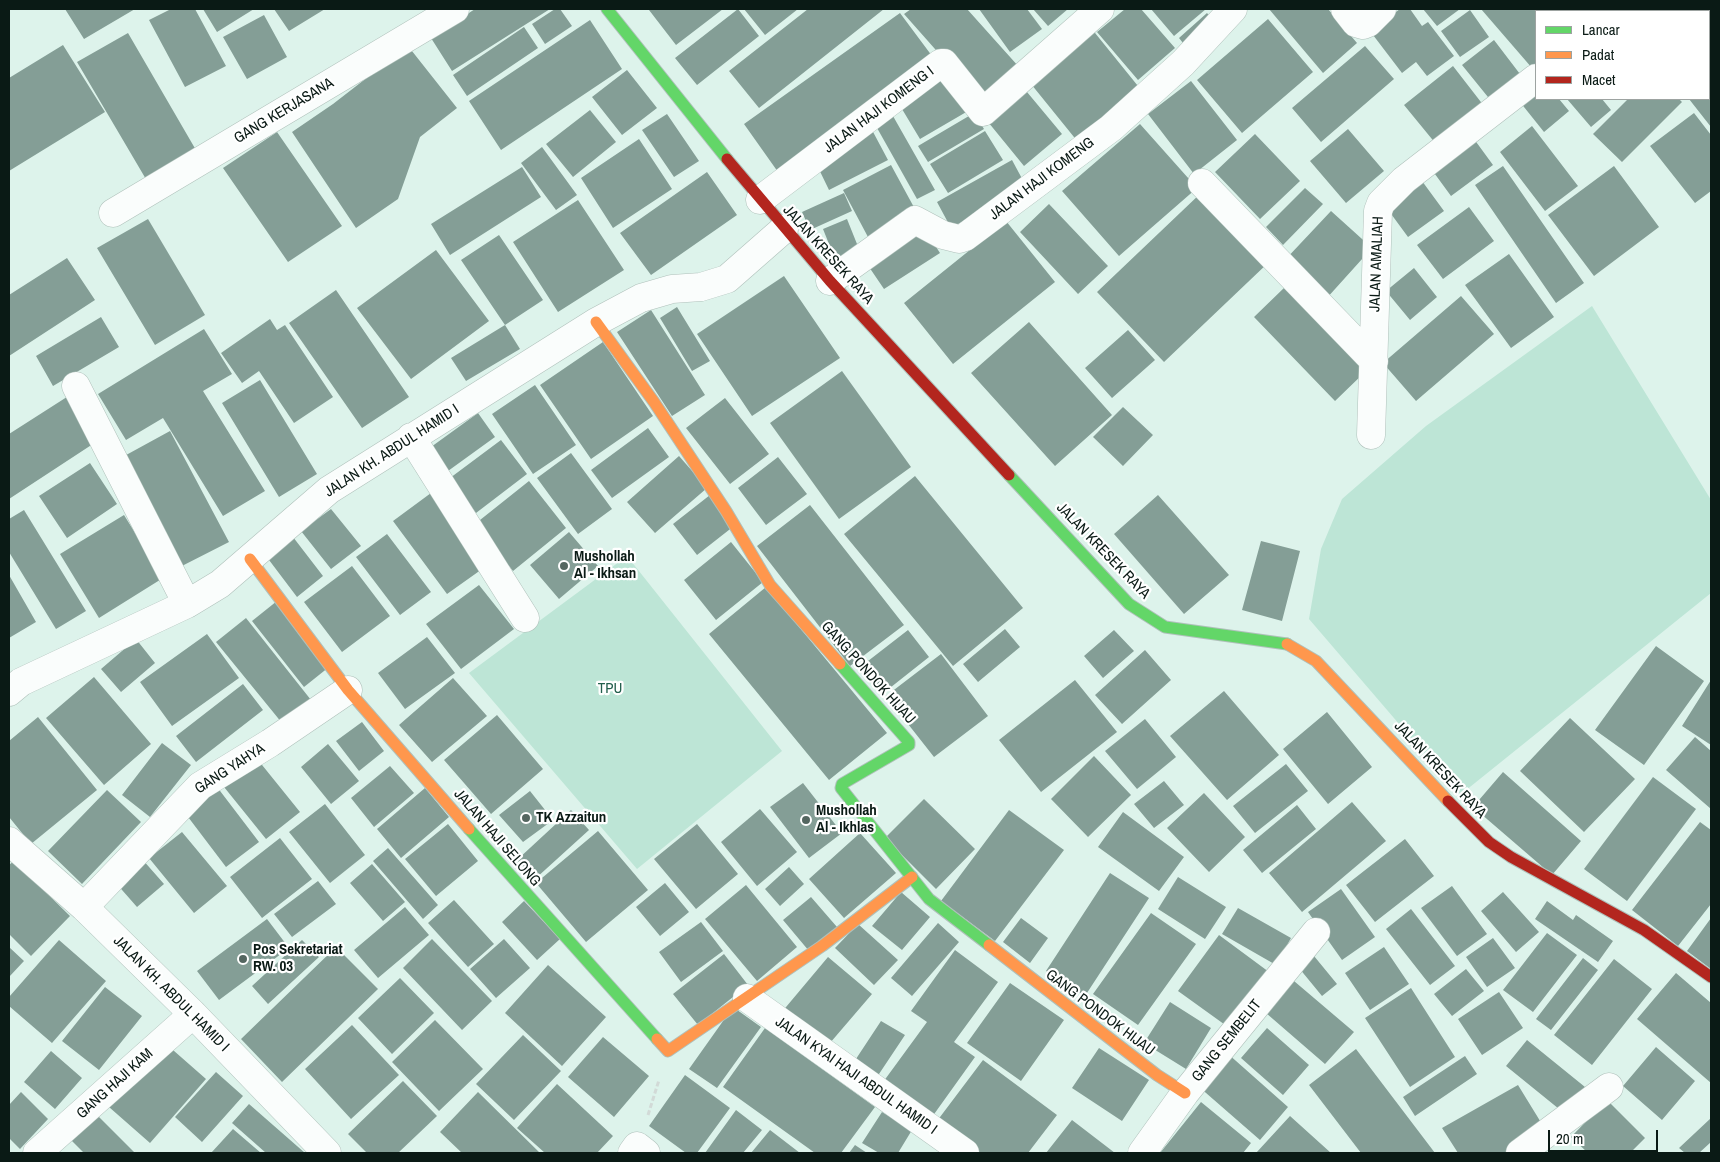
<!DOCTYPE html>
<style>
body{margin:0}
#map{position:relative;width:1720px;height:1162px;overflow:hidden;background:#ddf3eb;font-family:"Archivo Narrow",sans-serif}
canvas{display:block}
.frame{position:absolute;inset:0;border:10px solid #0a1a15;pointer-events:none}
.legend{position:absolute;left:1535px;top:10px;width:175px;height:90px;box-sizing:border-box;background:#fff;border:1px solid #9da3a1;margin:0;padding:6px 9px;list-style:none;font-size:15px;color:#0a1a15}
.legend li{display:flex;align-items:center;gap:10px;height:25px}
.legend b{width:25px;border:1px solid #9da3a1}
.scale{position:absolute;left:1548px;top:1130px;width:110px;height:22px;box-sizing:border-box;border:2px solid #0a1a15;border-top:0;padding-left:6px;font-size:15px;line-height:18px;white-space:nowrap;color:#0a1a15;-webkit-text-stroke:4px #fff;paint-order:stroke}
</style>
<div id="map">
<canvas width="1720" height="1162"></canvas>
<div class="frame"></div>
<ul class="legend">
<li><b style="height:6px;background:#63d668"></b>Lancar</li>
<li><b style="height:6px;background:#ff974d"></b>Padat</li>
<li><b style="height:6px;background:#b3261e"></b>Macet</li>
</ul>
<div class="scale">20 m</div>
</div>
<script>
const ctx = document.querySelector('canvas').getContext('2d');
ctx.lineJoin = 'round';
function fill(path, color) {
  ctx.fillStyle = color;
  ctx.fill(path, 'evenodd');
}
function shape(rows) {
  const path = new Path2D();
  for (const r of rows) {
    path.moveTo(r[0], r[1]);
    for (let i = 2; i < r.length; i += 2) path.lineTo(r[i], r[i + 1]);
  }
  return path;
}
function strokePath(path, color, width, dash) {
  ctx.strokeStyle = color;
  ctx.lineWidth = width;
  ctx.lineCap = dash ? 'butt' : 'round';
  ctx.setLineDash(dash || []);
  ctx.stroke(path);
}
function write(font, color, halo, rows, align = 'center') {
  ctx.font = font + ' "Archivo Narrow",sans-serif';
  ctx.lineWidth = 4.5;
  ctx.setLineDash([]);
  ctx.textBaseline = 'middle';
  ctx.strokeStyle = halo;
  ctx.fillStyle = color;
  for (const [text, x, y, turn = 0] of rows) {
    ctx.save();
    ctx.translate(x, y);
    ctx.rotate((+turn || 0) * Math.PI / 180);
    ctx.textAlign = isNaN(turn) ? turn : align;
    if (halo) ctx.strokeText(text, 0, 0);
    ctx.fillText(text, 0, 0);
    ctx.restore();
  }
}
fill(shape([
 [1592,306,1711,500,1711,593,1460,795,1309,619,1321,549,1342,499,1426,426],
 [627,556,782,751,637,869,469,673]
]), '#bde5d6');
fill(shape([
 [65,9,135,9,84,39],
 [171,9,195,9,226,66,185,87,149,20],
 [203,9,254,9,217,32],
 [274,9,325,9,289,31],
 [475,9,550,9,452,71,431,38],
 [555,9,560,9,572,26,545,44,532,24],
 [652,9,723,9,676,45,649,10],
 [738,9,759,36,697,85,675,58],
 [744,9,798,9,765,35],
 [808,9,884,9,759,108,729,71],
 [911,9,967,9,1019,67,981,101,904,14],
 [979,9,1027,9,1042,29,1010,52],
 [1033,9,1068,9,1048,26],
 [1125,9,1141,9,1175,48,1138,80,1097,32],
 [1151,9,1206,9,1174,36],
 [1269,9,1328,9,1357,43,1323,73],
 [1400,9,1410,9,1422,26,1428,22,1454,56,1427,76,1416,62,1402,73,1370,31],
 [1423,9,1460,9,1437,26],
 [1481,9,1570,9,1572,11,1536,11,1536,64,1532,68],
 [1660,9,1704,9,1701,11,1662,11],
 [1470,10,1489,37,1460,57,1441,31],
 [900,13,935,60,778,172,744,124],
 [1207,13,1215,23,1187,48,1179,38],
 [264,15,287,57,247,79,223,37],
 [1268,19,1313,72,1242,133,1197,80],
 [590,20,622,69,501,150,469,101],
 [524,27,538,48,467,96,453,75],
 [1091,28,1142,91,1078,142,1027,79],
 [128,33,200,157,150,186,77,62],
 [1494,40,1523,78,1492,102,1462,65],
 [63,45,105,112,9,171,9,78],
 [408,46,457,108,420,137,398,199,356,228,292,132,333,104],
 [1365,46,1394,79,1321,142,1292,108],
 [1453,66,1484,106,1436,144,1404,105],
 [627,70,657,108,622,135,592,97],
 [945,71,968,111,920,139,896,99],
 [1711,75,1711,127,1689,99,1709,99,1709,77],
 [1191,81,1237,140,1194,174,1148,114],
 [1022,86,1062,134,1024,166,984,117],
 [1536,88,1536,99,1559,99,1569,111,1544,132,1520,102],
 [1567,99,1602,99,1611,110,1591,127],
 [1628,99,1679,99,1682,102,1622,162,1593,134],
 [889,109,935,190,917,199,872,119],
 [590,110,616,142,573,177,546,144],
 [974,113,984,129,928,162,918,146],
 [1694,113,1711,135,1711,191,1695,203,1650,146],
 [667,114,699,161,674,177,642,130],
 [1140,124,1197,188,1119,256,1062,191],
 [1532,126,1578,186,1545,211,1500,152],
 [1348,129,1384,171,1346,203,1310,161],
 [872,130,888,160,829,190,814,159],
 [985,131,1003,160,948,193,930,164],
 [277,132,342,226,288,262,223,168],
 [1255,134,1300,181,1260,219,1215,172],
 [639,139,672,189,613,228,581,178],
 [1474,139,1493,165,1451,196,1432,170],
 [542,147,577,195,556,210,521,163],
 [1012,160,1026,186,951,228,937,202],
 [891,165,916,211,868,237,843,190],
 [1503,166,1584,283,1556,303,1475,185],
 [1614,166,1659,227,1594,276,1548,215],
 [522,167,541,197,450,255,431,224],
 [707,172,737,215,651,275,620,233],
 [1422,181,1444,211,1408,237,1386,207],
 [1305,188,1323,204,1283,245,1266,227],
 [1202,192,1269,262,1164,362,1097,292],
 [844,193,852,211,810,230,802,212],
 [578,200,624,270,558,312,513,242],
 [1049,204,1108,266,1078,294,1020,232],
 [1469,207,1494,241,1443,279,1417,245],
 [1331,211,1372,248,1326,299,1284,261],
 [148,219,205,315,155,345,97,248],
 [847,219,859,249,835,259,823,229],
 [1006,221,1055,282,953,364,904,303],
 [923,227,940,253,884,289,867,264],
 [499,235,543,300,505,325,461,260],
 [436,250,489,321,411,379,357,308],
 [1509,254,1554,317,1511,348,1465,285],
 [67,258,95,300,9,356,9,295],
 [1414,268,1437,297,1410,320,1386,291],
 [784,276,840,358,752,416,697,334],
 [1285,287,1366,371,1335,401,1254,317],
 [336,290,409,397,362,428,289,323],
 [1461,296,1494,334,1416,401,1383,363],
 [677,307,710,361,692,371,660,318],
 [651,310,705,395,672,416,617,332],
 [101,317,119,347,53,386,36,356],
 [270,319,277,330,285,325,333,397,294,423,259,371,242,383,221,353],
 [1029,322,1112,415,1055,466,971,373],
 [505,325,520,349,466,381,451,358],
 [204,329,232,374,203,391,265,491,223,516,163,418,126,440,98,394],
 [1128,330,1155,360,1112,398,1085,368],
 [603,342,653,416,591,459,540,385],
 [842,371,911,467,839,519,770,423],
 [260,380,317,474,279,497,222,403],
 [535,385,576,445,533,474,492,414],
 [70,395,99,440,9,499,9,434],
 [725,398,769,454,730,484,686,428],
 [1123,407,1153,435,1123,466,1093,437],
 [478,413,495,437,448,471,431,447],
 [648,428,669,457,612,498,591,470],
 [170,431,229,542,176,569,117,460],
 [501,440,527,474,476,513,450,478],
 [571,453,612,509,578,534,537,478],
 [679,456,707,488,655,533,627,502],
 [778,457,807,494,766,525,738,488],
 [90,463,117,504,67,538,39,496],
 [915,476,1023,608,953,666,844,534],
 [529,481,566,528,513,571,475,524],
 [431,493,485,567,447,594,393,521],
 [710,495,734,526,697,555,673,524],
 [1158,495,1229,575,1184,614,1114,534],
 [810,505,904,625,850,666,757,546],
 [331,509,361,546,331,569,301,531],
 [24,510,86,611,56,629,9,552,9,519],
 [124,515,163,578,99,618,60,554],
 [569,532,598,566,559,599,530,565],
 [387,534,431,592,400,615,356,557],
 [293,537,323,576,297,597,266,556],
 [1261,541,1300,551,1282,621,1242,610],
 [731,542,763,582,716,620,684,580],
 [352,566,390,616,342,652,304,602],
 [9,575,36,622,9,638],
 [479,585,514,629,461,669,426,624],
 [766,587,887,733,829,780,709,634],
 [277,601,329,667,304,687,252,621],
 [246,618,311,700,282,723,216,642],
 [1005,629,1020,647,978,682,963,664],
 [908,630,929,657,881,695,859,668],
 [1114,630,1134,651,1103,678,1084,656],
 [207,634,239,678,172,726,140,682],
 [427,637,455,673,405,709,378,673],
 [136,639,155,663,121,692,101,669],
 [1656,646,1704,681,1644,765,1595,730],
 [1145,650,1171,680,1122,724,1095,695],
 [941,654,988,716,934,757,886,696],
 [94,677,151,744,104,785,46,718],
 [453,678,487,716,432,762,399,725],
 [1075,680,1117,732,1041,792,999,740],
 [1711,680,1711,745,1682,726],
 [243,684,263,710,196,762,176,736],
 [1224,691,1279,755,1227,800,1170,736],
 [1327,712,1372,767,1328,804,1283,749],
 [497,715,543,769,491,814,444,760],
 [38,717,97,790,31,844,9,817,9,741],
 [1570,718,1635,779,1584,832,1520,771],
 [1145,719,1176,757,1137,789,1105,751],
 [362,722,384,751,359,771,336,741],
 [1695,737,1711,751,1711,809,1666,770],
 [162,743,191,765,150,817,122,795],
 [328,744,359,781,331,804,301,767],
 [254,755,300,812,266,839,220,782],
 [1094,756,1131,795,1088,837,1051,799],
 [1286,764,1308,791,1255,833,1233,806],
 [390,766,414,793,374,827,351,798],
 [1503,772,1581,841,1552,875,1473,807],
 [1653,777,1696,809,1627,901,1584,869],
 [1164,781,1184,805,1154,828,1134,804],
 [214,783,259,842,226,867,182,809],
 [803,783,842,833,809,858,770,807],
 [425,788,449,817,401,858,377,829],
 [107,790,141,822,82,884,48,851],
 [530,791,553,820,523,842,499,815],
 [1204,793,1245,837,1209,872,1167,828],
 [924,799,975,849,936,889,885,838],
 [1352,802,1386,841,1302,912,1269,873],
 [325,804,365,855,330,883,289,832],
 [1297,805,1316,829,1262,873,1243,850],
 [760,809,797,852,757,886,721,842],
 [571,810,589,830,535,879,517,860],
 [1009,810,1064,850,995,941,941,901],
 [1123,812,1184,857,1159,891,1098,847],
 [1700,822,1711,830,1711,904,1678,946,1632,910],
 [448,824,478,861,436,896,405,859],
 [697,824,738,874,696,909,654,859],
 [598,831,648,890,586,942,536,883],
 [182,832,227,886,194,913,149,858],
 [860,833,896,873,844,918,809,879],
 [280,838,312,879,262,918,230,877],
 [1405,839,1434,876,1375,922,1346,885],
 [388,848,438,905,423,919,373,861],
 [142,859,164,884,137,907,115,882],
 [14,861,70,916,31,956,9,934,9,865],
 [372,864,405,902,383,921,350,883],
 [789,867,804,884,780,906,765,889],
 [1110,873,1149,898,1085,996,1046,971],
 [1178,877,1226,907,1205,939,1158,909],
 [318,881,336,904,292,937,274,914],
 [665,883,689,912,660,936,636,907],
 [746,885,797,947,757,981,705,919],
 [1452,886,1487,934,1457,956,1421,908],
 [1341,889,1375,937,1342,960,1308,912],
 [901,892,930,917,902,950,872,926],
 [1503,892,1539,932,1516,952,1481,911],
 [811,897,837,927,809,951,783,920],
 [454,900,494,944,468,967,428,923],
 [524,901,560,939,537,960,502,922],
 [1547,901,1573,920,1576,915,1613,941,1598,962,1535,919],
 [405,907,429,935,378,978,354,950],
 [1238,908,1291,938,1276,965,1222,934],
 [1411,909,1455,966,1430,985,1386,929],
 [1151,913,1196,944,1138,1025,1093,994],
 [1021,918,1048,938,1030,963,1003,942],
 [1711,918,1711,969,1687,951],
 [267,919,289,948,219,1000,197,971],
 [701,922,723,951,681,982,659,952],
 [938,923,959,942,912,996,891,978],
 [858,924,898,960,874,985,835,948],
 [1547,933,1577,955,1533,1012,1503,990],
 [1219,935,1269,972,1228,1027,1178,991],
 [1493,938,1515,968,1487,987,1466,957],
 [432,939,492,1001,462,1030,403,968],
 [504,939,530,968,496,998,470,969],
 [59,940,106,981,52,1043,9,1006,9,997],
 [302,940,319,957,268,1004,252,986],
 [9,947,24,961,9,977],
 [336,947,378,989,282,1082,241,1039],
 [1384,947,1409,984,1370,1010,1345,973],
 [955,950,998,982,954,1042,975,1057,927,1124,878,1089,927,1022,911,1011],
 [724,954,748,985,698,1025,673,994],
 [1314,956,1337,984,1322,996,1299,968],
 [828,957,872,994,824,1050,781,1013],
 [1583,958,1598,970,1551,1030,1536,1019],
 [1614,959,1652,989,1592,1065,1554,1035],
 [548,965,606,1017,562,1066,505,1013],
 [1466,969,1484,991,1452,1016,1434,994],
 [1676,973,1711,1003,1711,1083,1637,1019],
 [400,978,434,1013,392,1054,358,1018],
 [1294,981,1354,1032,1325,1064,1266,1013],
 [1010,983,1064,1020,1021,1081,967,1043],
 [105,987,142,1016,99,1070,62,1041],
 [1411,988,1455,1057,1410,1087,1365,1018],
 [1499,992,1523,1028,1482,1055,1458,1019],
 [1170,1002,1211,1028,1186,1069,1144,1043],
 [733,1007,761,1027,717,1088,689,1069],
 [435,1020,483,1069,439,1111,392,1062],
 [881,1021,905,1035,873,1083,850,1068],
 [352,1025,399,1075,351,1119,305,1069],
 [765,1028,875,1107,841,1153,815,1153,723,1087],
 [1267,1028,1309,1065,1283,1095,1241,1058],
 [523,1035,561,1071,514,1120,476,1084],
 [603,1037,649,1076,614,1117,568,1077],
 [1527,1040,1585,1087,1564,1113,1506,1066],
 [165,1043,206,1079,150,1143,109,1107],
 [1656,1047,1695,1081,1662,1120,1623,1086],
 [1099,1048,1149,1080,1122,1121,1072,1088],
 [1356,1049,1435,1153,1361,1153,1309,1085],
 [51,1051,82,1078,55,1109,24,1082],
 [1227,1053,1288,1107,1260,1140,1198,1086],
 [1465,1056,1477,1074,1415,1116,1403,1097],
 [983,1060,1057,1115,1028,1153,972,1153,934,1125],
 [216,1072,243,1096,202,1142,175,1117],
 [685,1075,730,1108,697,1153,686,1153,649,1126],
 [403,1081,437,1116,398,1153,367,1153,348,1134],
 [557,1084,613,1136,597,1153,545,1153,517,1128],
 [1518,1085,1545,1129,1510,1153,1458,1153,1442,1128],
 [21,1092,48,1119,20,1149,9,1138,9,1105],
 [478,1092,540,1153,462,1153,440,1132],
 [1607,1100,1645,1138,1630,1153,1588,1153,1571,1137],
 [1201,1102,1251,1143,1243,1153,1160,1153],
 [249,1104,305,1153,266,1153,232,1123],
 [92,1110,135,1153,84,1153,66,1135],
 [736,1110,762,1130,743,1153,705,1153],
 [882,1112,912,1130,898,1153,879,1153,862,1143],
 [1290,1116,1331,1153,1256,1153],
 [1711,1118,1711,1142,1699,1153,1685,1153,1679,1148],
 [1072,1120,1115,1153,1046,1153],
 [233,1129,261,1153,211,1153],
 [770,1130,800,1153,751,1153],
 [855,1145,867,1153,849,1153]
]), '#849e96');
const street = shape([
 [1345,9,1356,23,1363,25,1368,23,1382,9],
 [1614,11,1617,9],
 [1202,183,1374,361],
 [760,200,941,63,944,63,983,112,1100,9],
 [113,213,455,9],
 [830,281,915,220,943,235,959,239,965,237,1111,128,1183,63,1233,9],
 [76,386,187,604],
 [1371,435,1378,211,1381,203,1404,180,1536,78],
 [411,437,525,618],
 [9,692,21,682,187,604,220,584,329,490,596,322,641,298,672,289,701,287,727,279,784,229],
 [9,841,84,907,193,1014,327,1153],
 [84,907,200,786,270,743,348,690],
 [747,998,965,1153],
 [37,1153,193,1014],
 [632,1153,637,1146,646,1153],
 [1142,1153,1185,1093,1316,932],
 [1520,1153,1609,1087]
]);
const fast = shape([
 [607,9,727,159],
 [1009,475,1129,604,1165,627,1287,644],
 [840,664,909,742,909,745,842,784,841,788,929,899,989,945],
 [469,829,657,1039]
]);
const slow = shape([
 [596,322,654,402,726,511,770,585,840,664],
 [250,559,348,690,469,829],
 [1287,644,1316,661,1448,801],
 [989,945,1157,1075,1185,1093],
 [657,1039,668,1051,822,946,912,877]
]);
const jam = shape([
 [727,159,830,281,1009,475],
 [1448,801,1489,842,1511,857,1644,930,1711,977]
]);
strokePath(street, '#afc0ba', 29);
strokePath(fast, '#afc0ba', 13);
strokePath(slow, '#afc0ba', 13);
strokePath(jam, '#afc0ba', 13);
strokePath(shape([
 [648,1115,659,1080]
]), '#d2dad7', 3, [5, 2.5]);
strokePath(street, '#fafdfc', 28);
strokePath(fast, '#63d668', 11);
strokePath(slow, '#ff974d', 11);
strokePath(jam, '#b3261e', 11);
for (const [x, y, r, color] of [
 [564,566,5,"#546660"],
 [526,818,5,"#546660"],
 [806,820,5,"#546660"],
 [243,959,5,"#546660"]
]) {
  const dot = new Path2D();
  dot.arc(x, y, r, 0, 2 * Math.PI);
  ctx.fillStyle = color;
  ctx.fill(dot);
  strokePath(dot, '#fff', 2);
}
write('15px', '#0a1a15', '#fff', [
 ["JALAN HAJI KOMENG I",879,110,-37],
 ["GANG KERJASANA",284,111,-31],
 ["JALAN HAJI KOMENG",1042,179,-37],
 ["JALAN KRESEK RAYA",828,255,48],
 ["JALAN AMALIAH",1377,264,-88],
 ["JALAN KH. ABDUL HAMID I",392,451,-33],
 ["JALAN KRESEK RAYA",1103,551,46],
 ["GANG PONDOK HIJAU",868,673,48],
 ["GANG YAHYA",230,769,-33],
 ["JALAN KRESEK RAYA",1440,770,47],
 ["JALAN HAJI SELONG",497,838,49],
 ["JALAN KH. ABDUL HAMID I",171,994,45],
 ["GANG PONDOK HIJAU",1100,1013,37],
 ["GANG SEMBELIT",1227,1041,-51],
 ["JALAN KYAI HAJI ABDUL HAMID I",856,1076,35],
 ["GANG HAJI KAM",115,1084,-42]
]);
write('bold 15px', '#0a1a15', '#fff', [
 ["Mushollah",574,557],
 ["Al - Ikhsan",574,574],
 ["Mushollah",816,811],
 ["Al - Ikhlas",816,828],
 ["TK Azzaitun",536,818],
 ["Pos Sekretariat",253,950],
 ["RW. 03",253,967]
], 'left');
write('15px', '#235f4d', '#fff', [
 ["TPU",610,689]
]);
</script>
